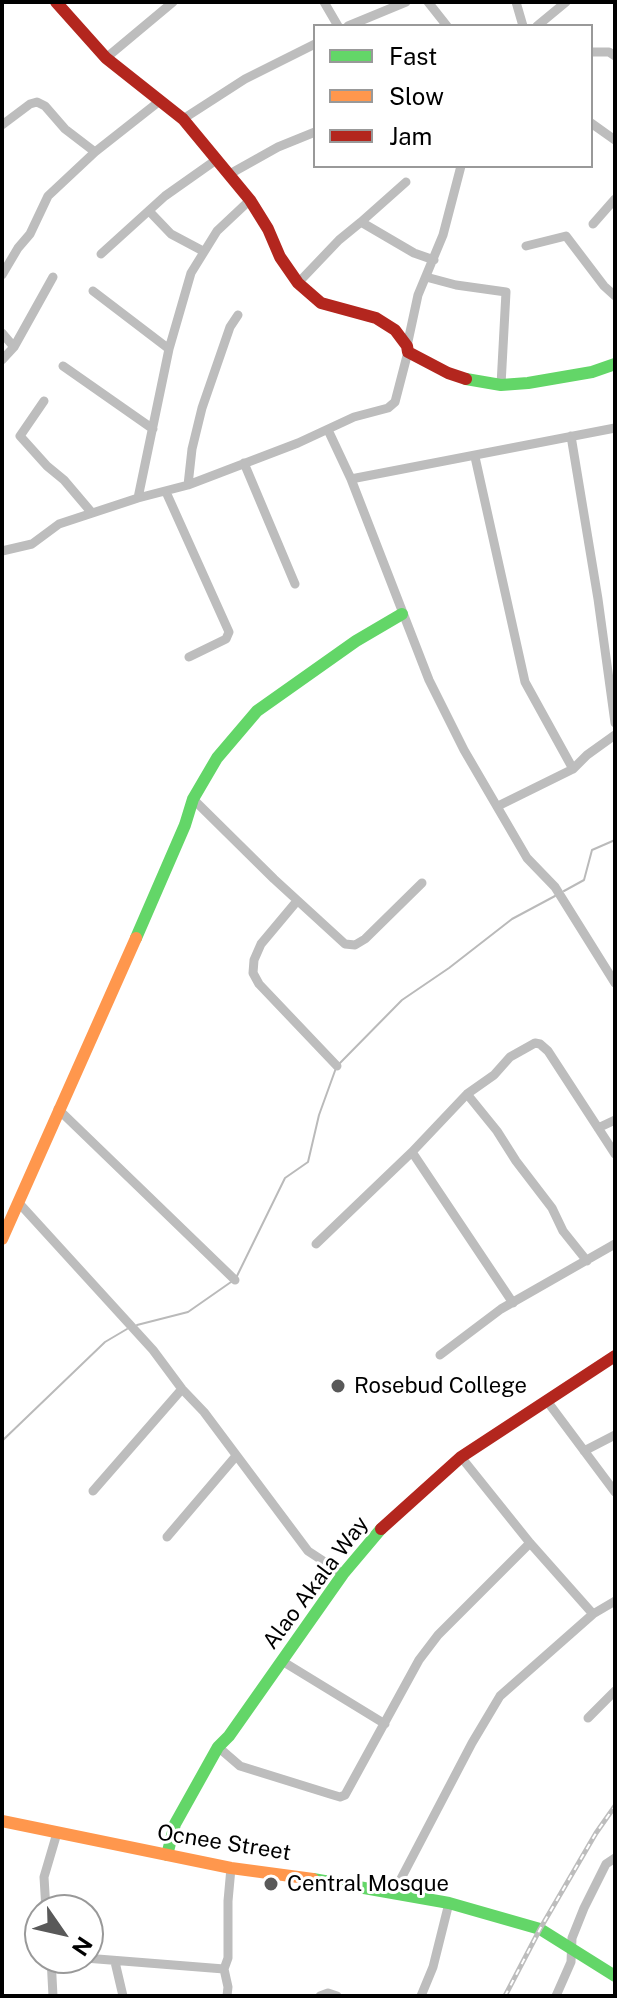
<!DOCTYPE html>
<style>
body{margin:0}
#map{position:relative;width:617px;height:1998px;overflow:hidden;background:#fff;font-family:"Public Sans",sans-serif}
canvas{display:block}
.frame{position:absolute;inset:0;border:4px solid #000;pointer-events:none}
.legend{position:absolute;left:313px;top:24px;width:280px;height:144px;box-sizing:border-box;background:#fff;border:2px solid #999;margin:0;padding:10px 14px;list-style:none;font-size:24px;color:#000}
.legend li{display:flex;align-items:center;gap:16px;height:40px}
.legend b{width:40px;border:2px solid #999}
.north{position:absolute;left:24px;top:1894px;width:80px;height:80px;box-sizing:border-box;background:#fff;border:2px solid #999;border-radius:50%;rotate:124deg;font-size:22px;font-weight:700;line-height:32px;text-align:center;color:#000}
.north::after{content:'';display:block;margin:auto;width:28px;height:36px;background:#595959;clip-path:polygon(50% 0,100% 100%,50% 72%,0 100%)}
</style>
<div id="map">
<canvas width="617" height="1998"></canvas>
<div class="frame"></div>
<ul class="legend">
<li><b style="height:10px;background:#63d668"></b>Fast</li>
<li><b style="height:10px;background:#ff974d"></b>Slow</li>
<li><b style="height:10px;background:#b3261e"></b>Jam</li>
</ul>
<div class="north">N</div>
</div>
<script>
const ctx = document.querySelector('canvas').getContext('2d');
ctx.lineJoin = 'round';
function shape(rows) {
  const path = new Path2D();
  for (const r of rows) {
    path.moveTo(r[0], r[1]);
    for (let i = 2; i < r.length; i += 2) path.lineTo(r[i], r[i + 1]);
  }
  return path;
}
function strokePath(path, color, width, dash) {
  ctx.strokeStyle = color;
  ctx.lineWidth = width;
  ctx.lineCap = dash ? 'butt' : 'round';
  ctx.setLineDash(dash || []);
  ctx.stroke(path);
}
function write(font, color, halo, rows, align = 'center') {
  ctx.font = font + ' "Public Sans",sans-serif';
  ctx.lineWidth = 6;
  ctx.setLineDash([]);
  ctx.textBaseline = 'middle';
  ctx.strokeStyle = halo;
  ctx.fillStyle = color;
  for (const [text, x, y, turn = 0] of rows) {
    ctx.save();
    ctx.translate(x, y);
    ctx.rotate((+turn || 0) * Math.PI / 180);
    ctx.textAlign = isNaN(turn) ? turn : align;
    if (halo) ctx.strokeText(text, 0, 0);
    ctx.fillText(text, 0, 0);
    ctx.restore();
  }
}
strokePath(shape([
 [564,891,584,880,592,850,615,840],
 [340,1063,402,1000,449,968,512,919,555,896],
 [236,1278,285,1178,308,1162,319,1115,336,1068],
 [137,1325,188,1312,231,1282],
 [2,1441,105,1342,127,1329]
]), '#bababa', 2);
strokePath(shape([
 [324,2,338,26],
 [428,2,447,26],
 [516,2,523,26],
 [348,26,406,2],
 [537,26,566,2],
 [591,52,609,52,615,56],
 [106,58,173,2],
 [183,119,245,79,315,44],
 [591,123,615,140],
 [2,125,30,104,37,102,45,106,65,129,95,152],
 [228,175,278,147,315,132],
 [149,211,171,234,203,251],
 [361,222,406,182],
 [593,224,615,199],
 [526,246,566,236,604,286,615,296],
 [101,254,165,196,216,160],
 [2,275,18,248,30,234,48,196,95,152,161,100],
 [426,277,456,285,506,292,501,385],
 [298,283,339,240,361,222,414,253,434,260],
 [93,291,169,349],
 [2,333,14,347],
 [407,346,418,295,443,235,461,166],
 [2,360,14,347,53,277],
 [63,366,153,429],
 [44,401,20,436,47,466,64,480,92,513],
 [328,430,351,479,429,680,464,750,527,858,555,887,615,983],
 [571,436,598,599,615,723],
 [475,457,525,682,573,769],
 [244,463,295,584],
 [351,479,615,428],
 [188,485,192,449,202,408,230,327,238,315],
 [166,492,229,632,226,639,189,657],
 [138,498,169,349,191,273,217,231,250,200],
 [2,551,32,544,59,524,138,498,188,485,298,443,354,417,388,408,395,402,408,352],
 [193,799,274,879,345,944,355,945,365,939,422,883],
 [498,806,573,769,587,755,615,735],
 [297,901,261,944,254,960,253,973,259,984,337,1066],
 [467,1094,497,1131,516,1161,552,1208,563,1231,587,1261],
 [58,1109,235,1280],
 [598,1128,615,1120],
 [18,1202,153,1350,182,1389,204,1412,308,1551,343,1574],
 [316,1244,412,1152],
 [513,1303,412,1152,467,1094,494,1075,510,1057,535,1043,540,1044,548,1051,615,1154],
 [440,1355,501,1309,615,1244],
 [547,1401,615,1492],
 [584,1451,615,1435],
 [461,1457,530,1543,593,1614],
 [93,1491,182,1389],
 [167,1537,236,1456],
 [282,1661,385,1724],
 [588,1718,615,1691],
 [218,1747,240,1766,330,1794,340,1797,345,1795,419,1660,438,1635,530,1543],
 [394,1892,472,1743,500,1696,593,1614,615,1601],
 [46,1910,44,1877,57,1833],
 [51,1958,53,1996],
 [85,1958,224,1969],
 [115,1962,123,1996],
 [227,1996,228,1987,224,1969,228,1958,228,1901,231,1868],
 [320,1996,328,1993,337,1996],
 [421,1996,433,1967,449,1903],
 [556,1996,571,1962,572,1938,584,1908,606,1864,615,1858]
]), '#bdbdbd', 9);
strokePath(shape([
 [466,379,501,385,528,383,592,372,615,364],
 [136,938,185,825,193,799,217,758,257,711,356,641,402,614],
 [167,1855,175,1824,218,1747,229,1736,343,1574,381,1529],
 [313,1879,449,1903,540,1929,615,1976]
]), '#63d668', 12);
strokePath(shape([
 [2,1239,136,938],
 [2,1821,231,1868,313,1879]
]), '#ff974d', 12);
strokePath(shape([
 [56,2,106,58,183,119,250,200,268,229,280,257,298,283,321,303,376,318,395,330,407,346,408,352,448,373,466,379],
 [381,1529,461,1457,615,1356]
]), '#b3261e', 12);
const rail = shape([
 [505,1996,540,1929,596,1833,615,1806]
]);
strokePath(rail, '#bdbdbd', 5);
strokePath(rail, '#fff', 2, [6]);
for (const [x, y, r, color] of [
 [338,1386,8,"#595959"],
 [271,1884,8,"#595959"]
]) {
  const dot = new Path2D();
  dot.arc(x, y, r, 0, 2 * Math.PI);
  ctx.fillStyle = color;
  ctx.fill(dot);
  strokePath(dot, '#fff', 3);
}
write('22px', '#000', '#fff', [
 ["Rosebud College",354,1386],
 ["Central Mosque",287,1884]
], 'left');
write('22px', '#000', '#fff', [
 ["Alao Akala Way",316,1583,-53],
 ["Ocnee Street",224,1843,9]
]);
</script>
